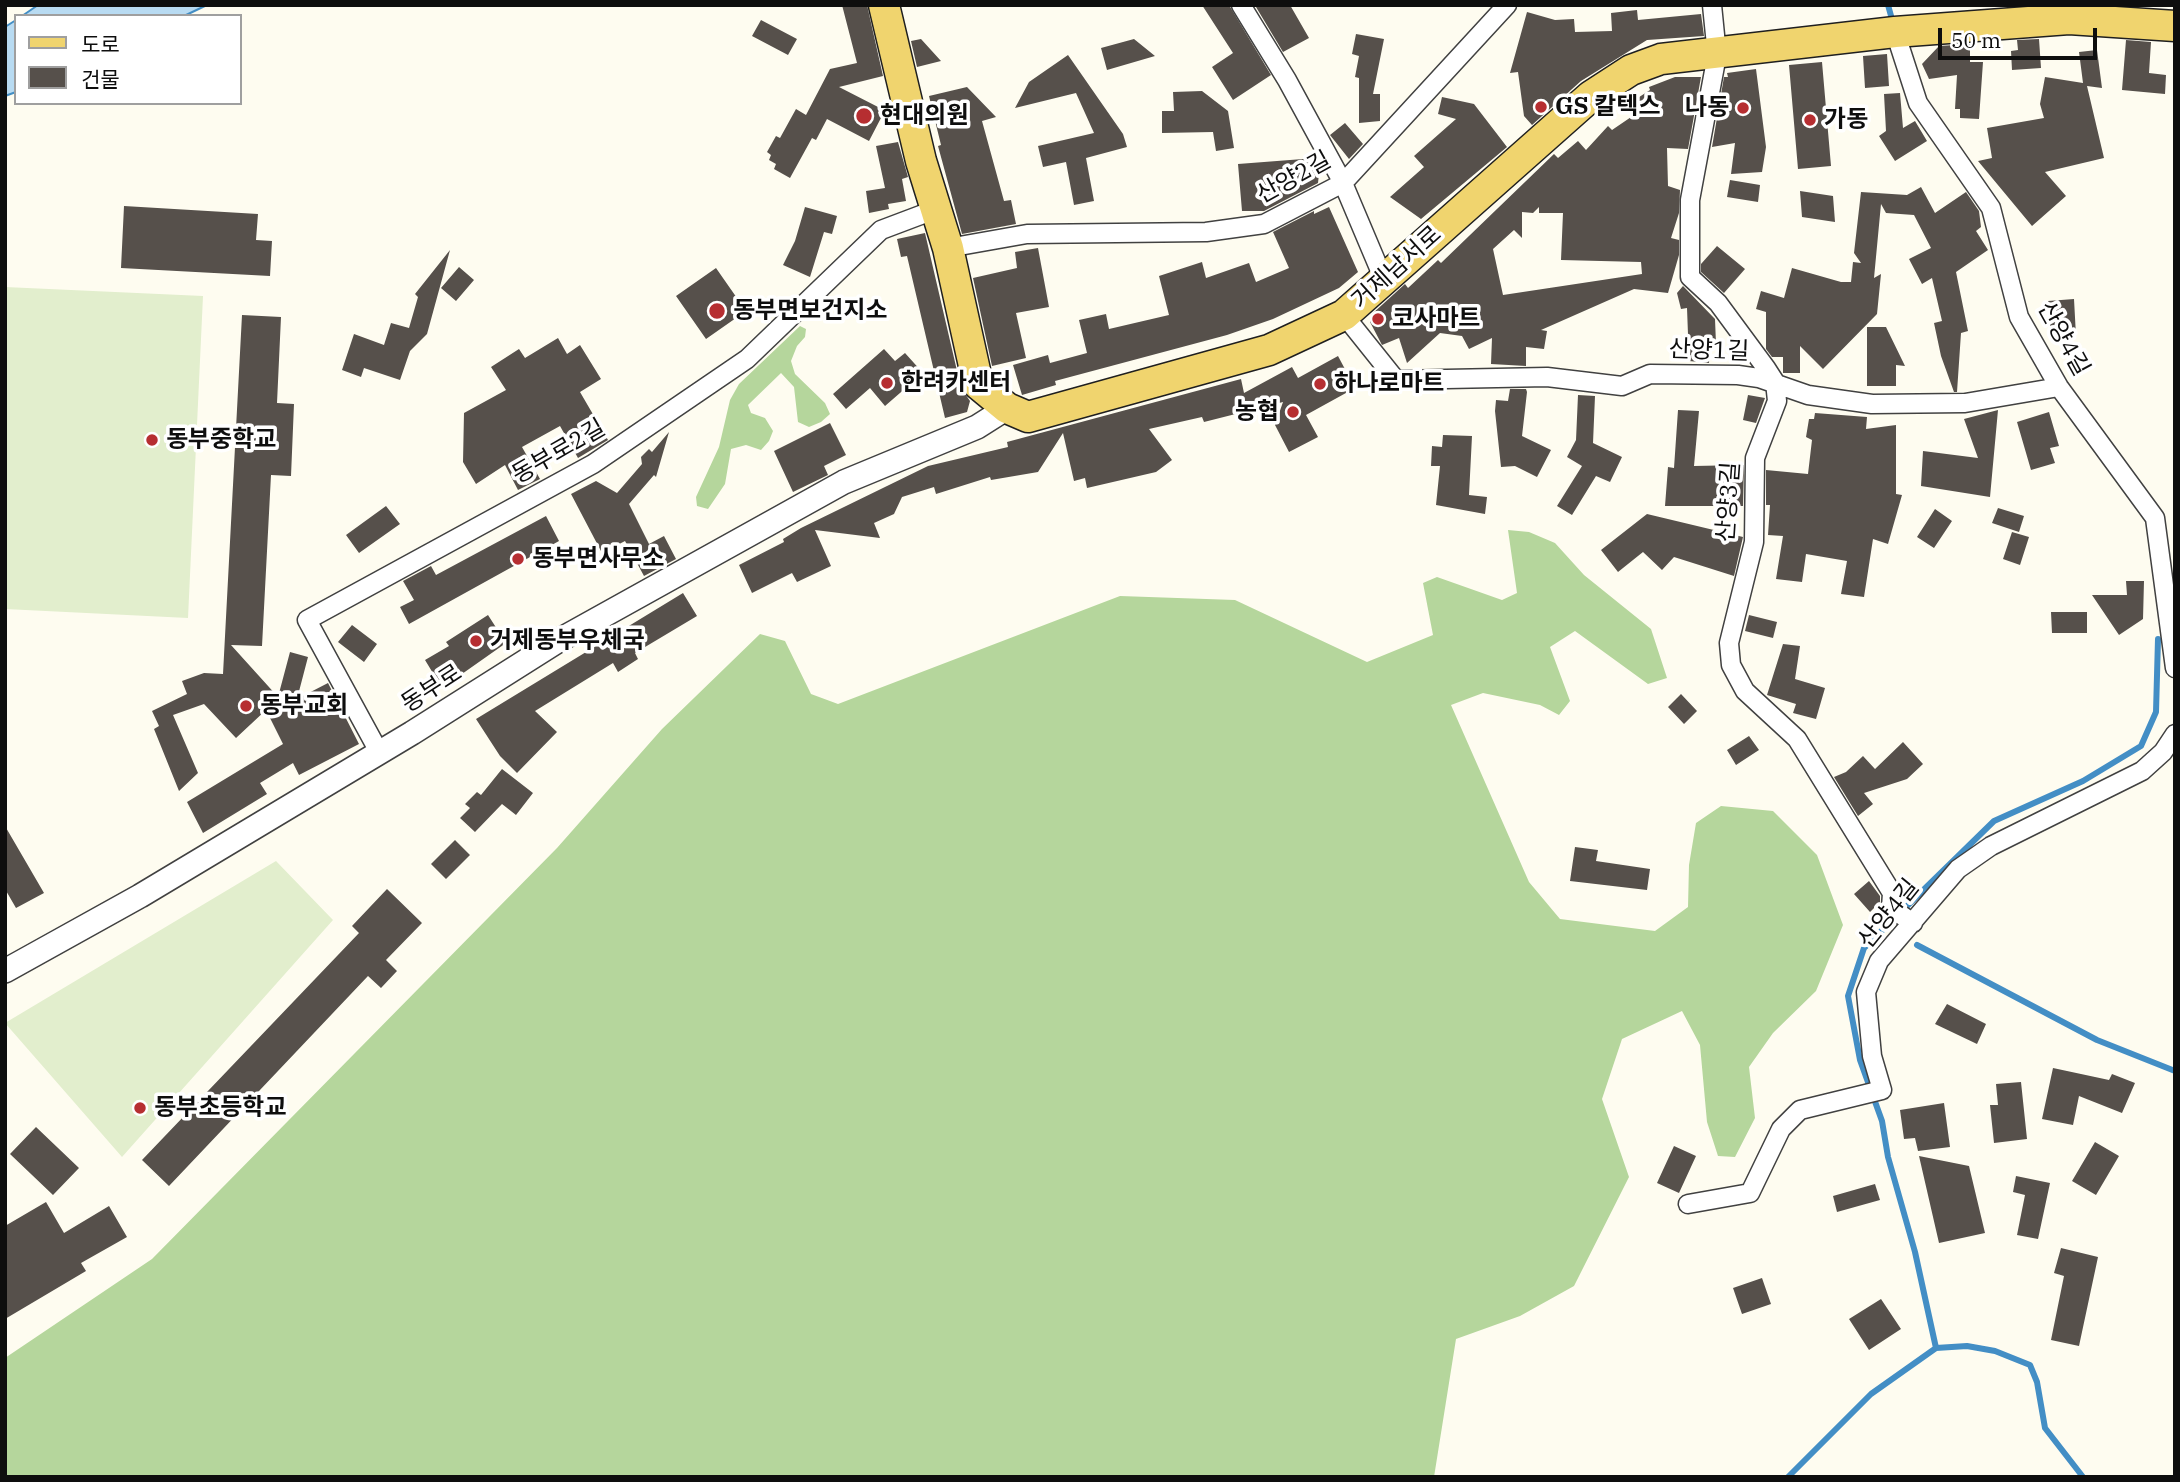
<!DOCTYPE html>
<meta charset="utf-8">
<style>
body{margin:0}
#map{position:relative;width:2180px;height:1482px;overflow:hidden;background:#fefcf0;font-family:"IBM Plex Serif","Noto Sans KR",serif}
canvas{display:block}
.frame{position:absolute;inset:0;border:7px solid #0e0e0e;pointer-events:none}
.legend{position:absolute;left:14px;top:14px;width:228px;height:91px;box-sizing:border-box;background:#fff;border:2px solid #9f9f9f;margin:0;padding:9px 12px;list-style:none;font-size:21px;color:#0e0e0e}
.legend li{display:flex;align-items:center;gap:14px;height:35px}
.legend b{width:35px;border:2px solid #9f9f9f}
.scale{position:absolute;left:1938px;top:28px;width:159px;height:32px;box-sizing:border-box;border:4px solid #0e0e0e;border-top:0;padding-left:9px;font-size:21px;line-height:24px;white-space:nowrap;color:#0e0e0e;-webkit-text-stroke:5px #fff;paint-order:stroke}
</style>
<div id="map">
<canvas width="2180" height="1482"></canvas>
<div class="frame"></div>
<ul class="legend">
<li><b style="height:9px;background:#f0d46e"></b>도로</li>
<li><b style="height:19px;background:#56504b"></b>건물</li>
</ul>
<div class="scale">50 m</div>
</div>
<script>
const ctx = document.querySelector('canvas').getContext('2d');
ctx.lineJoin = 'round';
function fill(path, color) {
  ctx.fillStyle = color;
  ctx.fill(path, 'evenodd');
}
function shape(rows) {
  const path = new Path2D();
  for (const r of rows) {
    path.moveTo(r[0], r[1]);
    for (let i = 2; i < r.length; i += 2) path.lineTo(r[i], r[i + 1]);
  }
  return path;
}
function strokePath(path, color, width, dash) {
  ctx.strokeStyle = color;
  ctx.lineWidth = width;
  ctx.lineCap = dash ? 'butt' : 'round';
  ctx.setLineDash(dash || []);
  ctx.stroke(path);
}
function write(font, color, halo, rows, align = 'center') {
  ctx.font = font + ' "IBM Plex Serif","Noto Sans KR",serif';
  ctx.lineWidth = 7;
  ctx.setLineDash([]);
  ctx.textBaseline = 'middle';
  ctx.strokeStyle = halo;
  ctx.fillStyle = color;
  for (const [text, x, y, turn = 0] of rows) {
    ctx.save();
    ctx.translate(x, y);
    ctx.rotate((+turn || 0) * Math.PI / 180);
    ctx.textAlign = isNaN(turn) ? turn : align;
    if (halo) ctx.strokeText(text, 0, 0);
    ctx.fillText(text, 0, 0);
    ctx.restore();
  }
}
fill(shape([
 [800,326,806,329,805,337,797,346,791,361,795,374,825,403,830,414,821,422,809,427,798,422,794,387,781,373,748,405,751,413,765,418,773,431,769,441,761,450,746,445,731,449,725,484,708,509,697,506,696,497,719,447,730,400,739,384],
 [1508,530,1529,532,1555,543,1584,575,1651,629,1667,678,1648,684,1575,631,1550,647,1570,701,1559,715,1540,705,1483,693,1451,705,1529,882,1560,919,1655,931,1688,907,1689,865,1696,823,1721,806,1773,811,1817,855,1843,925,1816,991,1773,1033,1749,1067,1755,1118,1735,1157,1718,1156,1707,1122,1700,1045,1682,1011,1622,1039,1602,1099,1629,1177,1574,1286,1520,1316,1456,1339,1434,1477,5,1477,5,1358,152,1259,557,848,662,729,760,634,785,641,811,694,838,704,1120,596,1235,600,1367,662,1433,635,1423,583,1437,577,1502,600,1517,593]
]), '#b5d69c');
fill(shape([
 [5,287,203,296,188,618,5,609],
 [276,861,333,920,122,1157,5,1023]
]), '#e2eecd');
const water = shape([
 [38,5,207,5,184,16,22,16,38,5],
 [16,20,16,92,5,96,5,27,16,20]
]);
fill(water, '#b8dbf2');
strokePath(water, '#438ec5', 2);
strokePath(shape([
 [1888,5,1893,23],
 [1917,945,2097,1040,2175,1071],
 [1936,1348,1967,1346,1995,1351,2030,1365,2037,1382,2045,1428,2083,1477],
 [1788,1477,1871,1394,1936,1348,1915,1252,1888,1157,1882,1121,1860,1060,1848,996,1864,948,1994,821,2083,781,2141,746,2156,712,2158,639]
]), '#438ec5', 6);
fill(shape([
 [842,5,867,5,883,76,839,87,880,108,878,113,882,116,869,141,827,119,816,140,812,138,790,178,774,169,776,164,769,160,771,155,767,152,776,136,780,138,796,109,806,115,830,69,857,63],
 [1202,5,1229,5,1271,75,1233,100,1212,67,1233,53],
 [1260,5,1290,5,1309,38,1283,52,1256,7],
 [1637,10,1638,20,1701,14,1704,36,1647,40,1581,81,1532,125,1524,116,1518,72,1510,73,1527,12,1555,20,1574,19,1575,32,1612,31,1611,13],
 [761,20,797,39,788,55,752,36],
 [1356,34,1384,39,1373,94,1380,94,1380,121,1359,123,1359,78,1355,77,1359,56,1352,54],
 [921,39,941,61,917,67,911,41],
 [1134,39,1155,56,1107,70,1101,48],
 [2039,39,2041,68,2012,70,2011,51,2018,50,2017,40],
 [2126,40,2151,42,2149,73,2166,75,2165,94,2122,90],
 [1970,44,1970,62,1983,62,1979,119,1960,118,1960,109,1955,109,1957,75,1929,79,1922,64,1939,46],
 [2097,50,2102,88,2087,86,2104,158,2045,172,2066,196,2032,226,1978,161,1992,158,1987,128,2044,118,2040,104,2045,77,2083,83,2079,52],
 [1887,54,1889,86,1865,88,1863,56],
 [1068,55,1123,134,1127,147,1086,158,1094,201,1074,205,1066,162,1043,167,1038,146,1094,133,1076,93,1015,108,1029,82],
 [1822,62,1831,166,1798,169,1789,65],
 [1756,69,1766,147,1762,172,1731,174,1735,143,1712,147,1724,77,1728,77,1727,73],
 [1675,77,1701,77,1688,149,1667,148,1668,186,1680,190,1679,213,1671,238,1679,240,1679,255,1668,293,1634,289,1541,330,1547,331,1544,349,1526,347,1526,366,1491,364,1492,338,1469,349,1462,336,1440,333,1407,363,1399,338,1382,345,1370,322,1372,314,1405,284,1408,288,1438,260,1441,263,1554,154,1558,158,1578,141,1586,150,1608,126,1612,130,1637,113,1630,103,1650,90,1649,87],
 [1539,207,1539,213,1563,213,1561,260,1641,262,1642,274,1503,295,1493,249,1514,230,1522,238,1522,212,1533,213],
 [967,87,996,117,982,121,1004,201,1011,200,1016,224,962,234,938,146,941,145,929,96],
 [1202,91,1228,111,1234,148,1216,151,1213,132,1162,133,1162,111,1174,111,1173,92],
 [1900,93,1903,128,1915,121,1927,141,1895,161,1879,136,1886,131,1884,94],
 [1442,97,1474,104,1507,147,1421,219,1390,197,1424,167,1414,156,1456,119,1438,114],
 [1345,123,1363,144,1349,159,1330,135],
 [898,142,908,177,902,179,906,201,888,204,889,209,869,213,866,191,885,188,876,146],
 [1316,158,1320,164,1318,183,1264,211,1242,211,1238,164],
 [1730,180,1760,185,1758,202,1727,197],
 [1921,187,1935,213,1966,192,1979,211,1981,227,1976,231,1988,250,1956,272,1968,331,1961,333,1957,392,1954,392,1941,356,1934,323,1942,321,1932,278,1922,284,1909,259,1931,248,1914,215,1886,213,1881,204,1874,278,1881,274,1877,314,1823,369,1800,346,1800,373,1783,373,1783,357,1772,357,1766,349,1766,312,1756,309,1761,291,1784,298,1792,268,1841,282,1851,282,1853,262,1861,263,1854,253,1861,192,1907,195],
 [1800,191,1833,196,1835,222,1802,217],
 [124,206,258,214,256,240,272,241,270,276,121,268],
 [805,207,837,216,832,234,824,232,810,277,783,265,795,241],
 [1329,207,1358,272,1339,288,1273,319,1227,335,1055,381,1056,385,1022,395,1013,365,1048,355,1050,363,1087,353,1079,320,1106,314,1109,329,1169,315,1159,276,1202,262,1206,278,1249,263,1256,282,1289,268,1273,232,1314,211,1314,214],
 [925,233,961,388,970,401,967,412,945,418,907,256,901,257,897,239],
 [1717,246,1745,269,1724,293,1701,272,1701,264],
 [1038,248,1049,307,1016,313,1026,358,992,366,973,278,1017,268,1015,252],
 [450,250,427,334,410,351,400,380,364,368,361,377,342,370,354,334,384,345,391,323,409,328,418,297,415,294],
 [459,267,474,280,456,301,441,288],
 [716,268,746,311,706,339,676,296],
 [1683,286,1715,319,1716,344,1710,344,1709,363,1689,361,1687,308,1681,309,1677,293],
 [2074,299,2076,336,2051,337,2048,301],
 [242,315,281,317,277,403,294,404,291,476,271,475,262,646,231,645,278,697,290,652,308,657,297,699,328,683,359,744,299,775,293,763,260,783,267,794,203,833,187,802,283,744,266,710,236,738,204,704,173,715,198,773,179,791,154,729,159,726,152,711,187,694,182,681,204,673,223,674],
 [1867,327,1886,327,1905,366,1896,365,1896,386,1867,386],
 [558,338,567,354,580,345,601,379,580,392,608,440,578,458,560,426,522,447,540,479,518,490,505,465,476,484,463,462,464,413,506,390,491,367,519,349,525,358],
 [884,349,895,361,905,353,923,373,885,406,870,388,846,409,833,394],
 [1338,356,1355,388,1306,415,1318,437,1289,452,1275,425,1283,402,1204,422,1202,417,1149,429,1172,460,1156,472,1087,488,1085,478,1074,481,1063,433,1038,472,991,480,990,477,936,494,934,487,902,497,894,514,874,523,880,538,815,530,831,566,797,582,792,573,752,593,739,565,784,542,783,539,801,528,928,466,1008,447,1007,442,1241,379,1244,393,1292,367,1298,378],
 [1510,389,1526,389,1527,392,1522,436,1551,450,1537,477,1515,466,1501,467,1495,411,1496,400,1508,401],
 [1578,395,1595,396,1593,443,1622,457,1610,482,1596,476,1572,515,1557,506,1582,466,1567,457,1576,440],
 [1748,395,1765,398,1756,423,1743,420],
 [1678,410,1699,411,1694,466,1744,465,1743,506,1665,506,1668,467,1674,468],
 [1998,410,1990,497,1921,486,1923,451,1978,458,1964,419],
 [2049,412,2059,446,2050,448,2055,463,2031,470,2017,422],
 [1815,413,1867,417,1866,429,1896,425,1896,494,1902,495,1888,544,1873,539,1864,597,1841,594,1847,561,1806,554,1802,582,1776,579,1783,536,1768,535,1770,505,1766,505,1766,470,1808,474,1812,440,1806,437,1809,419,1814,419],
 [830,423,846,455,824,466,828,475,793,492,774,451],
 [669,432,656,477,654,475,629,504,649,544,664,536,676,559,644,576,625,541,602,553,571,494,596,481,617,493,642,464,641,457,649,449,652,452],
 [1443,435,1472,436,1469,495,1487,497,1485,514,1436,505,1440,466,1431,466,1432,446,1442,447],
 [386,506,400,524,359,553,346,535],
 [1998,508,2024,516,2019,532,1992,523],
 [1935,509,1952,521,1934,548,1917,537],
 [1647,514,1743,537,1734,576,1674,557,1662,570,1643,552,1618,572,1601,550],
 [546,516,559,541,409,624,400,607,414,600,403,581,431,566,436,575],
 [2012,532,2029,537,2020,565,2003,559],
 [2126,581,2144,581,2143,619,2119,635,2092,595,2127,595],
 [683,593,697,616,635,653,638,659,618,672,613,663,535,711,557,732,517,773,500,756,476,719],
 [2051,612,2087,612,2087,633,2052,633],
 [488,615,506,643,442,688,425,660,449,646,446,642],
 [1749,615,1777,622,1773,638,1745,631],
 [352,625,377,644,364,662,338,642],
 [1783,644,1800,646,1795,679,1825,688,1816,719,1793,713,1796,704,1767,695],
 [1681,694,1697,711,1684,724,1668,707],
 [1749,736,1759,750,1736,765,1727,750],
 [1903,742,1923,764,1907,779,1864,793,1873,804,1858,816,1834,777,1846,772,1863,756,1875,769],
 [502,769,533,793,516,815,502,804,475,832,460,818,470,808,465,804,477,792,481,795],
 [5,826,44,893,16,908,5,889],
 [455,840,470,855,446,879,431,864],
 [1575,847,1598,850,1596,861,1650,869,1647,890,1570,881],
 [1869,881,1880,896,1880,902,1870,912,1854,894],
 [387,889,422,923,386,960,397,971,381,988,368,976,169,1186,142,1160,359,933,352,926],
 [1947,1004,1986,1024,1977,1044,1935,1024],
 [2053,1068,2109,1080,2112,1074,2135,1083,2122,1113,2079,1096,2073,1125,2042,1119],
 [2021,1082,2027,1139,1994,1143,1990,1105,1998,1105,1996,1084],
 [1944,1103,1950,1147,1918,1151,1915,1138,1904,1139,1900,1110],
 [36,1127,79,1168,53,1195,10,1154],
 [2095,1142,2119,1156,2096,1195,2072,1181],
 [1674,1146,1696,1156,1679,1193,1657,1183],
 [1919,1156,1969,1166,1985,1233,1939,1243],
 [2016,1176,2050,1183,2038,1239,2017,1235,2025,1195,2013,1192],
 [1875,1184,1880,1200,1837,1212,1833,1196],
 [46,1202,64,1233,109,1206,127,1237,81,1263,86,1271,5,1319,5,1226],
 [2061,1248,2098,1257,2079,1346,2051,1340,2064,1276,2054,1273],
 [1762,1278,1771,1304,1742,1314,1733,1288],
 [1881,1299,1901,1329,1869,1350,1849,1319]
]), '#56504b');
const minor = shape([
 [1241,5,1287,80,1343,183,1384,280],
 [1712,5,1717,55,1690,200,1690,277,1718,303,1766,368,1775,382,1777,401,1755,458,1754,542,1729,643,1731,665,1745,691,1797,739,1892,893,1891,908,1913,923],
 [1895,32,1918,103,1991,208,2019,317,2059,387,2155,518,2175,668],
 [948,248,1027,234,1206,232,1264,224,1343,183,1507,5],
 [1344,315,1396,380,1547,377,1622,386,1650,374,1738,375,1759,378,1808,395,1872,404,1965,403,2059,387],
 [379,752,307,620,593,464,747,359,881,230,934,210],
 [1688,1204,1750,1193,1781,1129,1800,1110,1882,1090,1872,1056,1866,992,1879,961,1958,869,1991,846,2142,771,2163,752,2175,734]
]);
const tertiary = shape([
 [5,971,140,896,412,733,556,642,844,482,977,427,1007,408]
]);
const primary = shape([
 [884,5,921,161,948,248,978,384,1007,408,1028,417,1269,350,1344,315,1591,96,1631,70,1661,59,1895,32,2069,19,2175,26]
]);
strokePath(minor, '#414141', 21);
strokePath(tertiary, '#414141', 26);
strokePath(primary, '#1f1f1f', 33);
strokePath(minor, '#fff', 18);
strokePath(tertiary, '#fff', 23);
strokePath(primary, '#f0d46e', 30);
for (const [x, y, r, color] of [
 [1541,107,7,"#b62e31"],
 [1743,108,7,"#b62e31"],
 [864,116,9,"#b62e31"],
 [1810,120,7,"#b62e31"],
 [717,311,9,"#b62e31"],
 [1378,319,7,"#b62e31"],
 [887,383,7,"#b62e31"],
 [1320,384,7,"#b62e31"],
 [1293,412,7,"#b62e31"],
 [152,440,7,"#b62e31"],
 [518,559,7,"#b62e31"],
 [476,641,7,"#b62e31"],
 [246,706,7,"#b62e31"],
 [140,1108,7,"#b62e31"]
]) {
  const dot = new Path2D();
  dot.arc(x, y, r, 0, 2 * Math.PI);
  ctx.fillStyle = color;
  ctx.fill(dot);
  strokePath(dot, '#fff', 2.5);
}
write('bold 24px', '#0e0e0e', '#fff', [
 ["GS 칼텍스",1555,107],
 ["나동",1729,108,"right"],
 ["현대의원",880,116],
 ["가동",1824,120],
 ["동부면보건지소",733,311],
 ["코사마트",1392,319],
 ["한려카센터",901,383],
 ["하나로마트",1334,384],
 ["농협",1279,412,"right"],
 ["동부중학교",166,440],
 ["동부면사무소",532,559],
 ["거제동부우체국",490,641],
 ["동부교회",260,706],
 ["동부초등학교",154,1108]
], 'left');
write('24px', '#0e0e0e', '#fff', [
 ["산양2길",1294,178,-29],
 ["거제남서로",1397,268,-42],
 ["산양4길",2063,339,61],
 ["산양1길",1709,351,2],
 ["동부로2길",559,452,-30],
 ["산양3길",1729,502,-86],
 ["동부로",432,689,-33],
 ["산양4길",1889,914,-51]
]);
</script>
